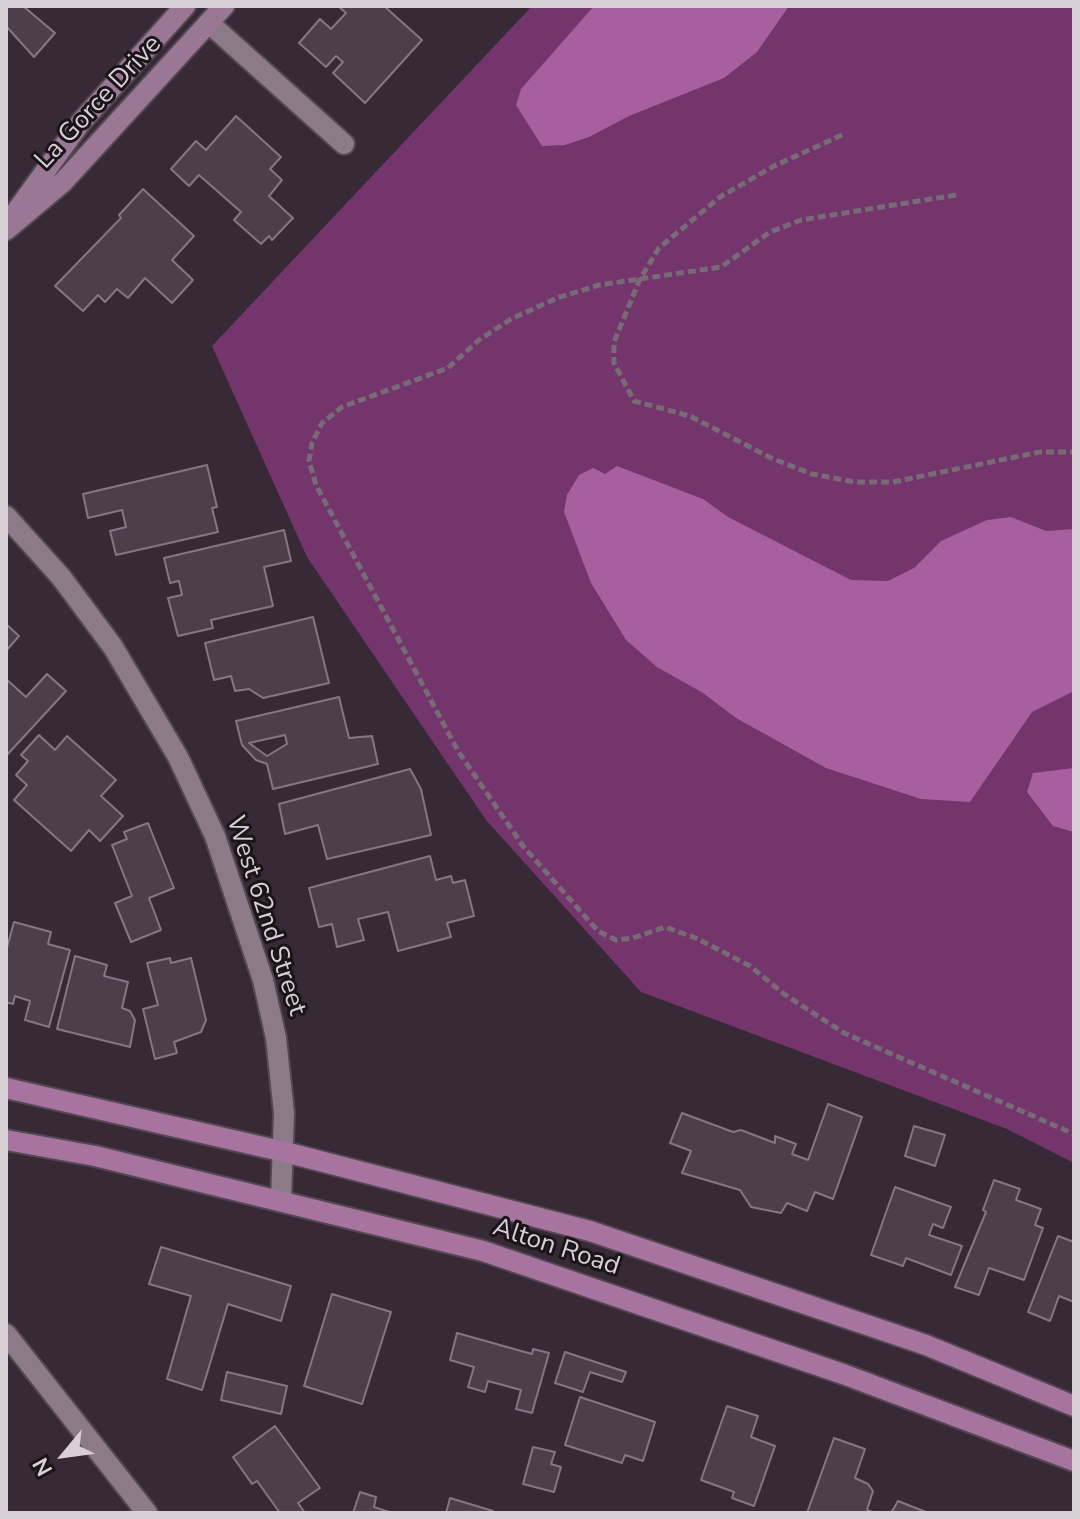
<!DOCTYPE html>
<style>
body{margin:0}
#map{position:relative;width:1080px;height:1519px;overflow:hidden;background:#382936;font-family:"Nunito Sans",sans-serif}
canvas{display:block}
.frame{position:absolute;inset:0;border:8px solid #d9cfd7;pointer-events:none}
.north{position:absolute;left:24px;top:1415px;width:80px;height:80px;-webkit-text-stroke:6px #1b151a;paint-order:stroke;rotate:241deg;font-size:22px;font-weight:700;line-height:32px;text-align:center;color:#d9cfd7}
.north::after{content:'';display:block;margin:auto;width:28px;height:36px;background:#d9cfd7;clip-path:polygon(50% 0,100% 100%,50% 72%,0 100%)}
</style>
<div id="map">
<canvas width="1080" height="1519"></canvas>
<div class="frame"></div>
<div class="north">N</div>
</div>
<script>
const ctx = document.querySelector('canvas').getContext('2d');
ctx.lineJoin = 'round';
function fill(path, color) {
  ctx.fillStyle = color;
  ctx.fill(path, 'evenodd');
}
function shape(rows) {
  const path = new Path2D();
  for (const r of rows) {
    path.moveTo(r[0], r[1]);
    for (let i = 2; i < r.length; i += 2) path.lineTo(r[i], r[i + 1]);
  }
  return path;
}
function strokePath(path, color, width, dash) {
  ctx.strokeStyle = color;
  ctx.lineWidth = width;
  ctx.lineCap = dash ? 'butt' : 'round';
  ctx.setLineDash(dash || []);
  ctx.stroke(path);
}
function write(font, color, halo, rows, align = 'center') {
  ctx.font = font + ' "Nunito Sans",sans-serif';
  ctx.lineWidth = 6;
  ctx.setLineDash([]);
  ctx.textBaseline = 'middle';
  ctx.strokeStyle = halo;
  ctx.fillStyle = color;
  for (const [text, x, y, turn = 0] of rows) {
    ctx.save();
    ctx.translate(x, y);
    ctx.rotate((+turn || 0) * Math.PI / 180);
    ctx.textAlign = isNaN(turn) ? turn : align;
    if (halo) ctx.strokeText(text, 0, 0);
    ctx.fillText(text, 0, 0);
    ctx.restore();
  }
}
fill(shape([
 [532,6,1074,6,1074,1163,1007,1129,641,992,486,820,307,557,212,346]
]), '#74356d');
fill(shape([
 [594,6,789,6,757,52,724,78,629,116,589,137,565,145,542,146,516,105,521,89],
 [617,466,703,499,728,517,851,580,888,581,914,568,941,541,987,520,1011,517,1046,531,1074,529,1074,691,1032,712,970,802,921,799,826,768,736,718,703,693,657,667,626,640,591,583,564,512,567,495,579,475,593,468,605,474],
 [1074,768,1074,832,1053,826,1027,792,1033,773]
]), '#a75f9e');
const building = shape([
 [6,6,23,6,55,33,34,57,6,26,6,6],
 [338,6,384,6,422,40,365,103,333,73,343,62,336,56,326,67,299,43,320,19,331,29,346,13,338,6],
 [236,116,281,157,270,169,282,180,269,196,293,218,272,240,269,236,261,244,234,220,241,212,199,175,189,186,171,169,196,141,206,150,236,116],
 [143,189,194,236,172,260,193,280,172,303,145,278,128,298,117,289,105,302,98,295,83,311,55,286,121,218,119,215,143,189],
 [207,465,217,507,212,508,218,532,116,555,110,531,126,527,122,510,88,518,83,494,207,465],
 [284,530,291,561,264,567,273,606,211,620,213,628,178,636,168,598,182,595,179,581,170,583,164,558,284,530],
 [313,617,329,683,263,698,249,689,235,691,231,676,214,680,205,643,313,617],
 [6,624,19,636,6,651,6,624],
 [47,674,66,691,6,756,6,679,26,697,47,674],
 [339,697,349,738,372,736,378,764,273,789,267,764,256,760,242,745,236,721,339,697],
 [285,735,287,744,267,756,249,743,285,735],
 [39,735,55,750,67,736,116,780,101,796,123,816,100,841,89,830,71,851,14,800,27,785,16,775,28,761,21,755,39,735],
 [410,769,421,789,431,835,327,859,318,825,285,834,279,804,410,769],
 [148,823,174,888,149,898,161,930,131,942,115,903,132,896,112,845,127,839,124,832,148,823],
 [430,856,436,880,451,876,453,883,465,880,474,916,447,923,451,937,398,951,388,912,358,919,364,940,337,947,332,924,319,927,309,888,430,856],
 [14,922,51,932,48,944,70,950,49,1027,25,1020,30,1001,15,996,13,1004,6,1002,6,951,14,922],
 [75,956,107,965,104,976,128,982,122,1008,130,1011,135,1020,130,1047,57,1029,75,956],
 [170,958,171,963,191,958,206,1020,201,1032,174,1042,177,1053,155,1059,143,1009,158,1005,147,963,170,958],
 [828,1104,862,1117,833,1199,815,1192,807,1211,787,1203,781,1213,751,1207,740,1190,682,1173,691,1151,670,1143,682,1113,733,1132,741,1130,775,1143,775,1136,796,1144,792,1154,808,1160,828,1104],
 [914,1126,945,1135,935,1166,905,1156,914,1126],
 [994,1180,1020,1189,1016,1200,1041,1209,1035,1225,1043,1228,1024,1280,989,1268,979,1295,955,1287,986,1212,983,1210,994,1180],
 [895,1187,951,1207,943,1228,933,1224,929,1235,962,1246,951,1275,906,1258,903,1266,871,1255,895,1187],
 [1058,1236,1074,1242,1074,1302,1059,1296,1050,1321,1028,1312,1058,1236],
 [161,1247,291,1286,281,1321,228,1304,202,1390,167,1379,191,1296,149,1284,161,1247],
 [332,1294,391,1312,362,1404,304,1386,332,1294],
 [457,1333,532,1354,533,1349,549,1353,532,1413,516,1409,521,1390,488,1381,485,1392,468,1387,474,1367,450,1360,457,1333],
 [565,1352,626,1372,622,1382,590,1372,583,1392,555,1383,565,1352],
 [227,1372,287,1386,281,1414,221,1400,227,1372],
 [580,1397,655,1422,643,1461,625,1455,622,1463,565,1445,580,1397],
 [727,1406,758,1416,751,1437,775,1446,754,1506,732,1498,734,1492,701,1480,727,1406],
 [275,1426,320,1488,298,1503,305,1513,280,1513,257,1481,252,1484,233,1457,275,1426],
 [834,1438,865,1449,855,1478,868,1484,873,1491,867,1510,875,1513,807,1513,834,1438],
 [533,1447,555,1452,551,1464,561,1467,554,1492,523,1484,533,1447],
 [360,1492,376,1497,374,1507,392,1513,353,1513,360,1492],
 [450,1498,493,1511,493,1513,446,1513,450,1498],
 [898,1501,926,1512,926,1513,891,1513,898,1501]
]);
fill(building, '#4e3e4c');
strokePath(building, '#877583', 2);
const street = shape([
 [209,23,344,144],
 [6,516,61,577,113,647,178,757,215,836,263,980,276,1038,284,1113,281,1201],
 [6,1334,147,1513]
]);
const secondary = shape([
 [15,213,81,122,185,6],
 [6,230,63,182,224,6]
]);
const primary = shape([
 [6,1088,285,1152,590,1231,926,1345,1074,1406],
 [6,1140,95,1156,483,1251,843,1374,1074,1461]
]);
strokePath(street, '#534751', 24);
strokePath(secondary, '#534751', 24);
strokePath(primary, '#534751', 24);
strokePath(shape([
 [842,135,774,166,720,197,659,248,640,279,614,342,614,363,634,401,690,416,773,459,812,474,855,482,893,482,1040,452,1074,452],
 [956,195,801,220,770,232,721,267,599,285,557,298,511,319,479,340,448,368,342,407,322,423,312,443,309,461,316,485,458,751,523,846,598,931,616,940,633,938,665,927,696,938,750,966,784,994,844,1033,1074,1134]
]), '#786b76', 5, [8, 4]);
strokePath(street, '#8c7a89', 20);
strokePath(secondary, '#9a7795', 20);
strokePath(primary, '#a774a0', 20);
write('26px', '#d9cfd7', '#1b151a', [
 ["La Gorce Drive",99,103,-47],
 ["West 62nd Street",265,916,72],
 ["Alton Road",556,1248,18]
]);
</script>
